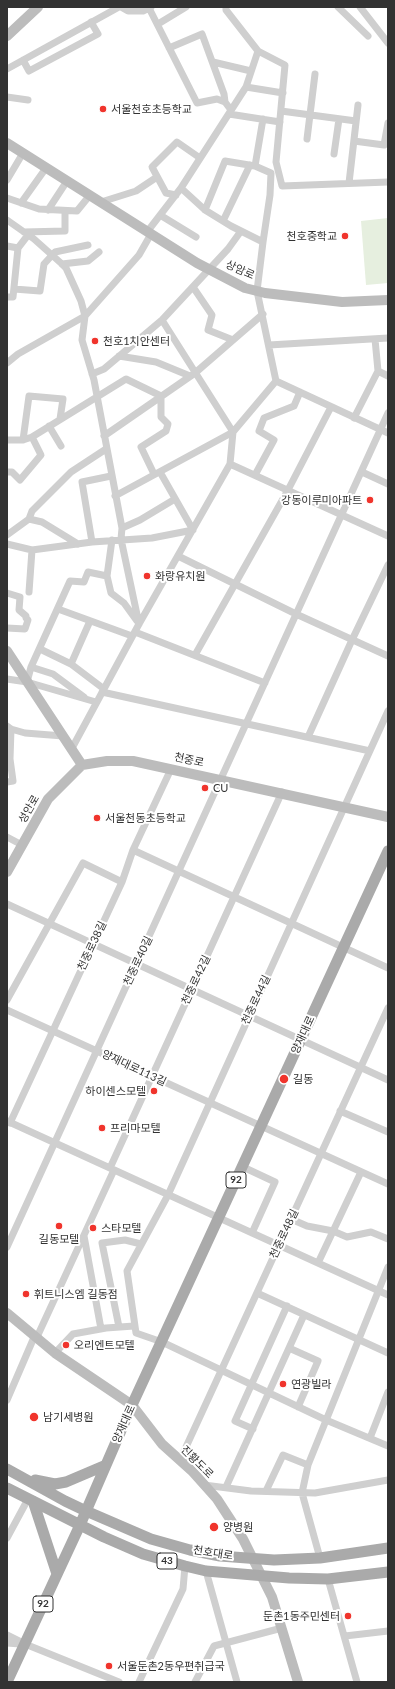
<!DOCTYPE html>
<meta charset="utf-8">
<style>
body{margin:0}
#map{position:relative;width:395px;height:1689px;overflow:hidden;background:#fff;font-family:Lato,sans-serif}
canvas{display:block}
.frame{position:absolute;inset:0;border:8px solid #323232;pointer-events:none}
</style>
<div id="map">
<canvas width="395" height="1689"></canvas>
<div class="frame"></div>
</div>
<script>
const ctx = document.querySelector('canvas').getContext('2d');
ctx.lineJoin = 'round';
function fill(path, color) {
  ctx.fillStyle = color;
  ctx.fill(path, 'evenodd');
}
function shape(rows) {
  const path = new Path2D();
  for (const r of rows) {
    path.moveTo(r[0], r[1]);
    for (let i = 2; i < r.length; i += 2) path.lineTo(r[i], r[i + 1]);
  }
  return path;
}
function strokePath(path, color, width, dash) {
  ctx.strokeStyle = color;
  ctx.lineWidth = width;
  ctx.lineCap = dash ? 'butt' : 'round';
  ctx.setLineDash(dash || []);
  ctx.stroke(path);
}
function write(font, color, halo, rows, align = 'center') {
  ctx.font = font + ' Lato,"Noto Sans KR",sans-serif';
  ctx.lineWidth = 4;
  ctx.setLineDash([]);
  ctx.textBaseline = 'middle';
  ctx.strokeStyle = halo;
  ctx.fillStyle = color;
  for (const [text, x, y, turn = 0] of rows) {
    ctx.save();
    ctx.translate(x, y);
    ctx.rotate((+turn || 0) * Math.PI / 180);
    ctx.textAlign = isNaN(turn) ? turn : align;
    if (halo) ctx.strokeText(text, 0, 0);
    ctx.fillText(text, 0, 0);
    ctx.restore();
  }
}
fill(shape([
 [388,218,388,283,366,285,361,221]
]), '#e6efdf');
strokePath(shape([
 [121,7,128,11,143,11,151,7],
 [226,7,226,10,258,51,285,65,276,162,282,186,388,182],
 [338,7,368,36],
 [360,7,388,43],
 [149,8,197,103,217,99,225,102,231,110],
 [158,24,186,7],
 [169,48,202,34,224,94,225,102],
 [23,60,29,71,98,34,91,22],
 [213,62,251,71],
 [7,69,119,7],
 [246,87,283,93],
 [7,97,28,100],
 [281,111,356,121],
 [229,114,280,122],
 [307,139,315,74],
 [354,141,384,145,388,123],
 [334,154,339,119],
 [255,166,263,119],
 [7,180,23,153],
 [349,183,358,105],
 [181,188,205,210,231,226,263,242],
 [176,195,166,193,152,167,177,142,200,158],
 [7,198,39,209,77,211,90,195],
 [101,202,136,191,157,177],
 [21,203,46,168],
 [48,210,67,181],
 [205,210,225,161,255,166,271,173,270,195,263,242,257,291,276,381],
 [160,215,196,237],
 [7,220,34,239,62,264,66,268,81,301,85,316,82,340,94,380,122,528,121,539,139,624],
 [223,221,250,165],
 [24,232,65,231,65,211],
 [147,232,181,188,246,87,258,51],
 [7,246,18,248],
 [62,264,88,261,99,252],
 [193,287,212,315,208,330,233,340],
 [14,289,40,291,44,264,55,252,88,245],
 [7,297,13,297,18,248,28,235],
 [162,320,233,432],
 [269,345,388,338],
 [119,356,156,362,190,376],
 [7,363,18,354,85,316,139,255,151,234],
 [378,371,388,376],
 [92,374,104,369,162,320,228,249,241,231],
 [276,381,388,433],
 [354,418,378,371,375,339],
 [49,426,61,446],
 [104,436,195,373,263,314],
 [7,440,23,440,32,437,126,379,161,396,161,417,168,424,166,431,141,447,154,474],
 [23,440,29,396,63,399,60,419],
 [230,464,388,536],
 [7,472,12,472,20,480,41,455,32,437],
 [362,472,388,484],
 [255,475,274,440,259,431,264,418,294,406,300,392],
 [115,496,233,432],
 [29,519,32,511,71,472,106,449],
 [122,528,140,520,175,499],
 [7,535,29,519,42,522,78,544],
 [112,540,107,576,111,593,124,603,137,621],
 [92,542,82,482,111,476],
 [7,544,32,550,92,542,152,538,193,530,160,472],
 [178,556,296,614,388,656],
 [29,592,32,550],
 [7,593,20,597,19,610,26,616,26,618,28,620,25,629,7,628],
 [58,609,132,636],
 [135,632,265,683],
 [40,649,71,664,104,689],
 [195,655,288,490,331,407],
 [71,664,90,621],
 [31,667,53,674,84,697],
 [7,679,27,682,96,702],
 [27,682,31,667,70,581,84,582,88,572,107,576],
 [102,692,370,751],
 [388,711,168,1195,127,1271,136,1333,162,1342,326,1420,388,1446],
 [7,726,11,729,25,733,63,736],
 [308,737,352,640,388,565],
 [71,750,139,624,230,464,233,432,276,381],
 [7,782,13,781,10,759,11,729],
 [7,837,22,845],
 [133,850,388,968],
 [7,904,388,1080],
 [7,1000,83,863,122,882],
 [7,1010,388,1184],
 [340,1111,388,1132],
 [7,1121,388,1295],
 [10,1123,122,882,133,850,171,769],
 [243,1167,275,1182,252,1233],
 [110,1168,282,792],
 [291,1219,307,1226,333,1231,347,1237,371,1232,388,1239],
 [84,1236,101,1329],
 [7,1247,388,413],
 [318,1263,361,1172],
 [257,1293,388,1353],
 [119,1327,102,1243,125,1240,141,1244],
 [37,1337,114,1170],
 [289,1348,318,1361,298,1407],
 [55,1353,73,1334,106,1328,134,1326],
 [7,1400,35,1335],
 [253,1429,235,1421,287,1306],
 [370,1438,388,1392],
 [180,1460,388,1008],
 [204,1485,251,1491,315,1493,388,1480],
 [226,1487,304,1315],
 [266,1491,283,1455,308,1465],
 [7,1538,28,1499],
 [320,1558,302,1493,308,1465,388,1267],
 [206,1571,237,1682],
 [328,1579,357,1682],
 [7,1635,25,1644,119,1682],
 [345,1636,388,1631],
 [7,1643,20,1644],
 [139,1682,183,1589,185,1566],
 [195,1682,214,1646,282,1628]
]), '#cfcfcf', 7);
strokePath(shape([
 [7,36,38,7],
 [7,143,197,263,245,288,265,293,342,302,388,300],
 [7,651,82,765],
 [82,765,107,761,133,761,388,817],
 [7,872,48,799,82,765],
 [7,1313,55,1353,132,1405,162,1444,192,1471,217,1499,243,1539,272,1597,298,1682]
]), '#bcbcbc', 10);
strokePath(shape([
 [7,1469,65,1501,86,1511,151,1539,190,1550,220,1556,274,1560,320,1558,388,1548],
 [35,1480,55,1484,66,1482,106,1465],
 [7,1488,104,1537,143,1554,185,1566,206,1571,289,1578,328,1579,388,1572],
 [33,1501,57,1574],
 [7,1682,80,1525,132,1405,388,851]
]), '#aaa', 11);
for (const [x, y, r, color] of [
 [103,109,4,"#f0342c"],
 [345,236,4,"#f0342c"],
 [95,341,4,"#f0342c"],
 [370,500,4,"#f0342c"],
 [147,576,4,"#f0342c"],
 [205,788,4,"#f0342c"],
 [97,818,4,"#f0342c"],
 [284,1079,5,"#f0342c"],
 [154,1091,4,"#f0342c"],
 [102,1128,4,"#f0342c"],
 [59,1226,4,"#f0342c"],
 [93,1228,4,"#f0342c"],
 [26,1294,4,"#f0342c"],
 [66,1345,4,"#f0342c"],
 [283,1384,4,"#f0342c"],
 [34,1417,5,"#f0342c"],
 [214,1527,5,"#f0342c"],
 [348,1616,4,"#f0342c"],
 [109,1666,4,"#f0342c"]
]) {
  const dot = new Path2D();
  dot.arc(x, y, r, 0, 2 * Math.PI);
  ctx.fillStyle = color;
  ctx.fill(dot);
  strokePath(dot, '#fff', 1.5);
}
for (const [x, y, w] of [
 [236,1180,20],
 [167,1561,20],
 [43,1604,20]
]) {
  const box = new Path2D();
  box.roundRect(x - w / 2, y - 8, w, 16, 3);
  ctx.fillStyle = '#fff';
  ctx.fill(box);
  strokePath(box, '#323232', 1);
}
write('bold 10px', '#323232', null, [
 ["92",236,1180],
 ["43",167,1561],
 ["92",43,1604]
]);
write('11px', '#323232', '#fff', [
 ["서울천호초등학교",111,109],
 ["천호중학교",337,236,"right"],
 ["천호1치안센터",103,341],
 ["강동이루미아파트",362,500,"right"],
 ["화랑유치원",155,576],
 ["CU",213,788],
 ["서울천동초등학교",105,818],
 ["길동",293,1079],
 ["하이센스모텔",146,1091,"right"],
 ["프리마모텔",110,1128],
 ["스타모텔",101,1228],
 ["길동모텔",59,1239,"center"],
 ["휘트니스엠 길동점",34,1294],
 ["오리엔트모텔",74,1345],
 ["연광빌라",291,1384],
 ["남기세병원",43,1417],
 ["양병원",223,1527],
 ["둔촌1동주민센터",340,1616,"right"],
 ["서울둔촌2동우편취급국",117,1666]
], 'left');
write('11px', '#323232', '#fff', [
 ["상암로",240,270,24],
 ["천중로",189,760,12],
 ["성안로",29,809,-60],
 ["천중로38길",92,946,-65],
 ["천중로40길",138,961,-65],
 ["천중로42길",196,980,-65],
 ["천중로44길",256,1000,-65],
 ["양재대로",303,1035,-65],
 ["양재대로113길",134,1068,25],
 ["천중로48길",284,1234,-65],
 ["양재대로",124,1424,-66],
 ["진황도로",197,1462,45],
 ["천호대로",213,1553,9]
]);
</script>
